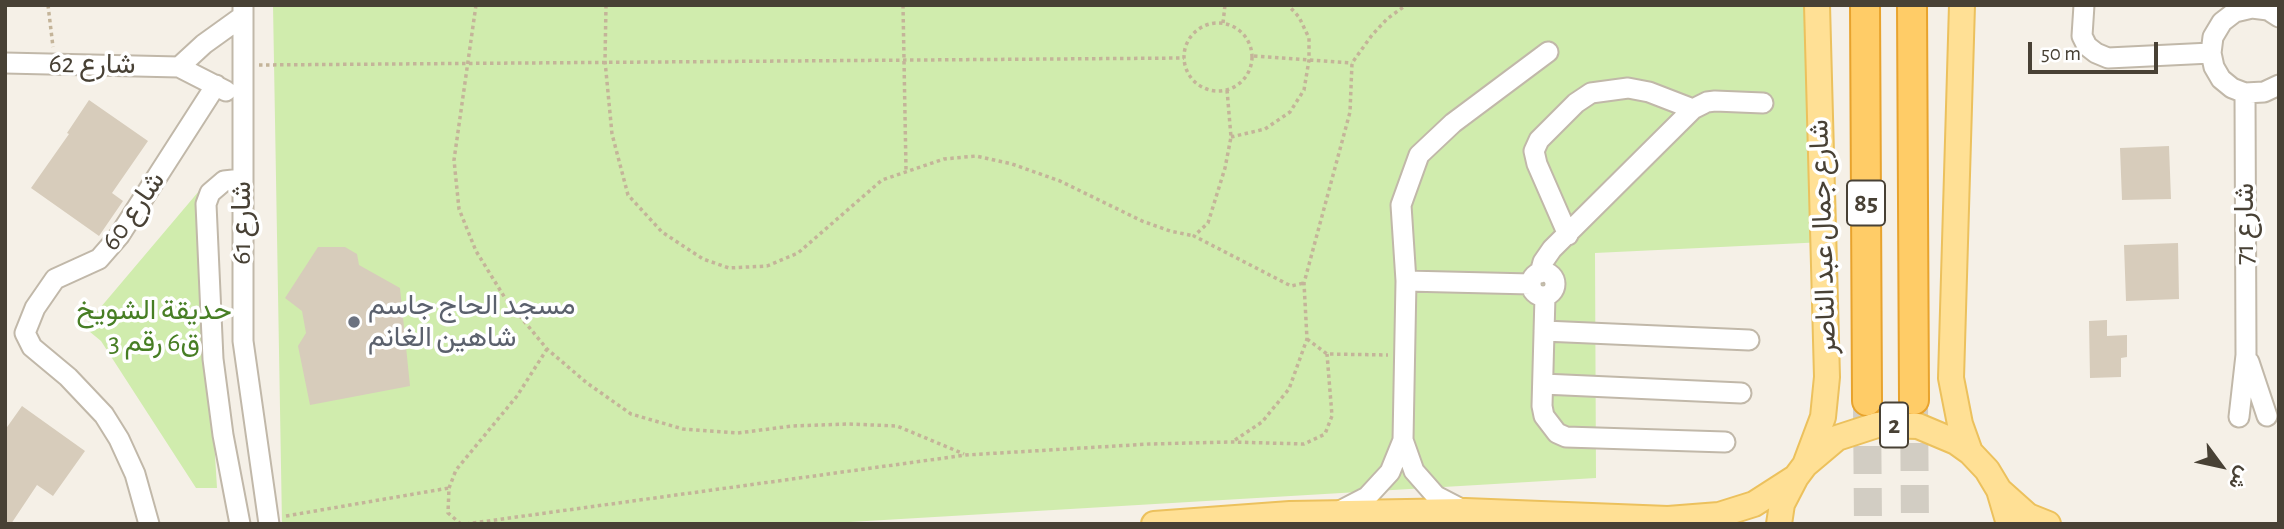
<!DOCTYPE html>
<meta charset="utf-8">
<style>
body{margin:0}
#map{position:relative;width:2284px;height:529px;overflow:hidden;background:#f5f0e7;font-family:"Alegreya Sans",Vazirmatn,sans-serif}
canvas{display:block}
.frame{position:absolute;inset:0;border:7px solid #484135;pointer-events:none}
.north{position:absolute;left:2186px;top:431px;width:70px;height:70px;-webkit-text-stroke:5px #fff;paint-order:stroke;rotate:123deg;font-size:19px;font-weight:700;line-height:28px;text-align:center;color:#484135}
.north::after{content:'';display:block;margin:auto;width:24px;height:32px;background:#484135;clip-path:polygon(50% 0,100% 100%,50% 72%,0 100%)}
.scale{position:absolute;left:2028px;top:42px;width:130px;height:32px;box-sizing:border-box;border:4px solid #484135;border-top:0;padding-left:9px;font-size:21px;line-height:24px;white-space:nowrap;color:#484135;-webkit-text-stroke:5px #fff;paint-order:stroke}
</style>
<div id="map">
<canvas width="2284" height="529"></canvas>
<div class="frame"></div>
<div class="north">ش</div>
<div class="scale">50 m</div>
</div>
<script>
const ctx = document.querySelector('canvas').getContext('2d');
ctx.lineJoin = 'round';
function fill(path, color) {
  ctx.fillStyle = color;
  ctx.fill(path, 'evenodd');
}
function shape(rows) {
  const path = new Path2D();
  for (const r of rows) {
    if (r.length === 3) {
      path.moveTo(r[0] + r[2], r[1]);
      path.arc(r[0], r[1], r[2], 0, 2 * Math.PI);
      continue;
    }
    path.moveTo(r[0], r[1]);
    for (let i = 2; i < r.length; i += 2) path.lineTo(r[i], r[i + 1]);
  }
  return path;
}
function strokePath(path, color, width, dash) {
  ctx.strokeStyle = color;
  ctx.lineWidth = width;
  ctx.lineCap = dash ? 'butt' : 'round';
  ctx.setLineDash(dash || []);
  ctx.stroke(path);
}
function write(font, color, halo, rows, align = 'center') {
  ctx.font = font + ' "Alegreya Sans",Vazirmatn,sans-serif';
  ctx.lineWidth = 7;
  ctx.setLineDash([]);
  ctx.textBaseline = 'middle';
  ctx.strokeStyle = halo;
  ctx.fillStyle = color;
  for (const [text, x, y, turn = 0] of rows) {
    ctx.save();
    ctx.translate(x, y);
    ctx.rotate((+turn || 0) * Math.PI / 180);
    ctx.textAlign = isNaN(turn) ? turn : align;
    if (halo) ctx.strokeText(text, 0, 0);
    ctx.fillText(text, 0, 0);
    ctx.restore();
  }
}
fill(shape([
 [273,5,1827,5,1825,242,1595,253,1596,478,816,524,282,524],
 [199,191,217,488,196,488,101,341,84,327]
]), '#d0ecad');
fill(shape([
 [89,100,148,141,112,193,123,201,99,236,31,188,69,134,67,133],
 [2169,146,2171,199,2122,200,2120,148],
 [2178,243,2179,299,2126,301,2124,245],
 [318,247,345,247,357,254,359,265,400,288,410,386,310,405,298,346,306,333,302,311,285,298],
 [2107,320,2107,336,2127,335,2127,357,2121,358,2121,377,2090,378,2089,321],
 [22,406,85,451,53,496,37,485,11,524,5,524,5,430]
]), '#d7ccbb');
strokePath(shape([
 [1914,401,1915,524],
 [1867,404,1868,524]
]), '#d2cdc3', 28, [28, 14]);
const minor = shape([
 [243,5,243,341,269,524],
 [2084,5,2082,36,2087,46,2096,53,2108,58,2211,53],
 [2279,17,2268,10,2252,8,2235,12,2222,22,2213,37,2211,53,2214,67,2221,79,2232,88,2245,93,2264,92,2279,85],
 [5,63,179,67,226,91],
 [179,67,204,44,243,16],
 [1568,235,1537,164,1534,151,1539,140,1576,103,1591,93,1628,88,1649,92,1693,109],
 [1543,284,12],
 [1540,273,1543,262,1552,249,1693,109,1707,102,1715,101,1763,103],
 [1406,281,1531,284],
 [1545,296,1542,406,1544,416,1557,433,1566,437,1725,442],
 [1544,331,1749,340],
 [2249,362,2267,416],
 [1543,384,1741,393],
 [2239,417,2246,355,2245,93],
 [1465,511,1436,496,1414,471,1403,440,1406,281,1401,205,1419,155,1453,123,1548,52],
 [1338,512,1367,497,1390,472,1403,440],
 [149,524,135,474,119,439,104,415,68,377,32,347,25,333,35,308,55,279,99,259,119,236,216,85],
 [240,524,223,435,213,359,206,204,210,193,224,181,242,179]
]);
const major = shape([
 [1962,5,1951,378,1960,424,1970,452],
 [1805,465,1823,417,1827,377,1817,5],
 [2000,491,2028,516,2048,524],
 [1154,524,1290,514,1465,511,1668,519,1719,515,1754,504,1796,477],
 [1779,524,1782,504,1796,477,1805,465,1837,438,1877,425,1918,426,1956,442,1970,452,1987,470,1999,490,2009,524]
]);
const highway = shape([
 [1865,5,1867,401],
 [1912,5,1914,400]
]);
strokePath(minor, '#c1b8a9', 23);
strokePath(major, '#ecc15d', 28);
strokePath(highway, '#e8a32d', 32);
strokePath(shape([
 [48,5,53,47],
 [476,5,454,160,459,209,476,251,505,298,547,349,587,383,631,414,683,429,738,433,792,426,849,424,897,426,964,454],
 [606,5,605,61,612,134,628,195,662,232,703,259,729,268,767,266,798,253,882,180,944,159,976,156,1012,164,1060,181,1142,221,1170,231,1194,236],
 [903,5,906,170],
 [1218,57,34],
 [1223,23,1225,5],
 [1254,56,1352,63],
 [259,65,1184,58],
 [1227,90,1231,137,1225,168,1208,223,1194,236,1291,286,1304,283],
 [1231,137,1265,129,1290,112,1304,90,1309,60,1309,38,1299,17,1288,5],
 [1307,339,1327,354,1388,355],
 [1235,440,1262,422,1289,389,1307,339,1304,283,1350,112,1352,63,1372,35,1387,19,1406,5],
 [286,516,449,488],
 [461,524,448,513,449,488,456,470,517,396,547,349],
 [466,524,966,455,1149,444,1232,442,1304,444,1325,434,1332,416,1327,354]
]), '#c4b499', 3.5, [3.5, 3.5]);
strokePath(minor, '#fff', 19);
strokePath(major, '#ffe095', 24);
strokePath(highway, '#ffcc67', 28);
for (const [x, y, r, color] of [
 [354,322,7,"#6b7280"]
]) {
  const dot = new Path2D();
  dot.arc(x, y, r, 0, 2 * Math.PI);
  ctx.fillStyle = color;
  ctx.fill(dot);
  strokePath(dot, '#fff', 2.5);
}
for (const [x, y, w] of [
 [1866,203,38],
 [1894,425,28]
]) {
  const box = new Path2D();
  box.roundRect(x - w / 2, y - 22.5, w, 45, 5);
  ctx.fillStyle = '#fff';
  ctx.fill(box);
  strokePath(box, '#484135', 2);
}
write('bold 26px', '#484135', null, [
 ["85",1866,203],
 ["2",1894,425]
]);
write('28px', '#484135', '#fff', [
 ["شارع 62",92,64,1],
 ["شارع 60",133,211,-55],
 ["شارع 61",242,223,-90],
 ["شارع 71",2245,224,-90],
 ["شارع جمال عبد الناصر",1823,237,-92]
]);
write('28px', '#5b616d', '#fff', [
 ["مسجد الحاج جاسم",368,306],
 ["شاهين الغانم",368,338]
], 'left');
write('28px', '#477e24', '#fff', [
 ["حديقة الشويخ",154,311],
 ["ق6 رقم 3",154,343]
]);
</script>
